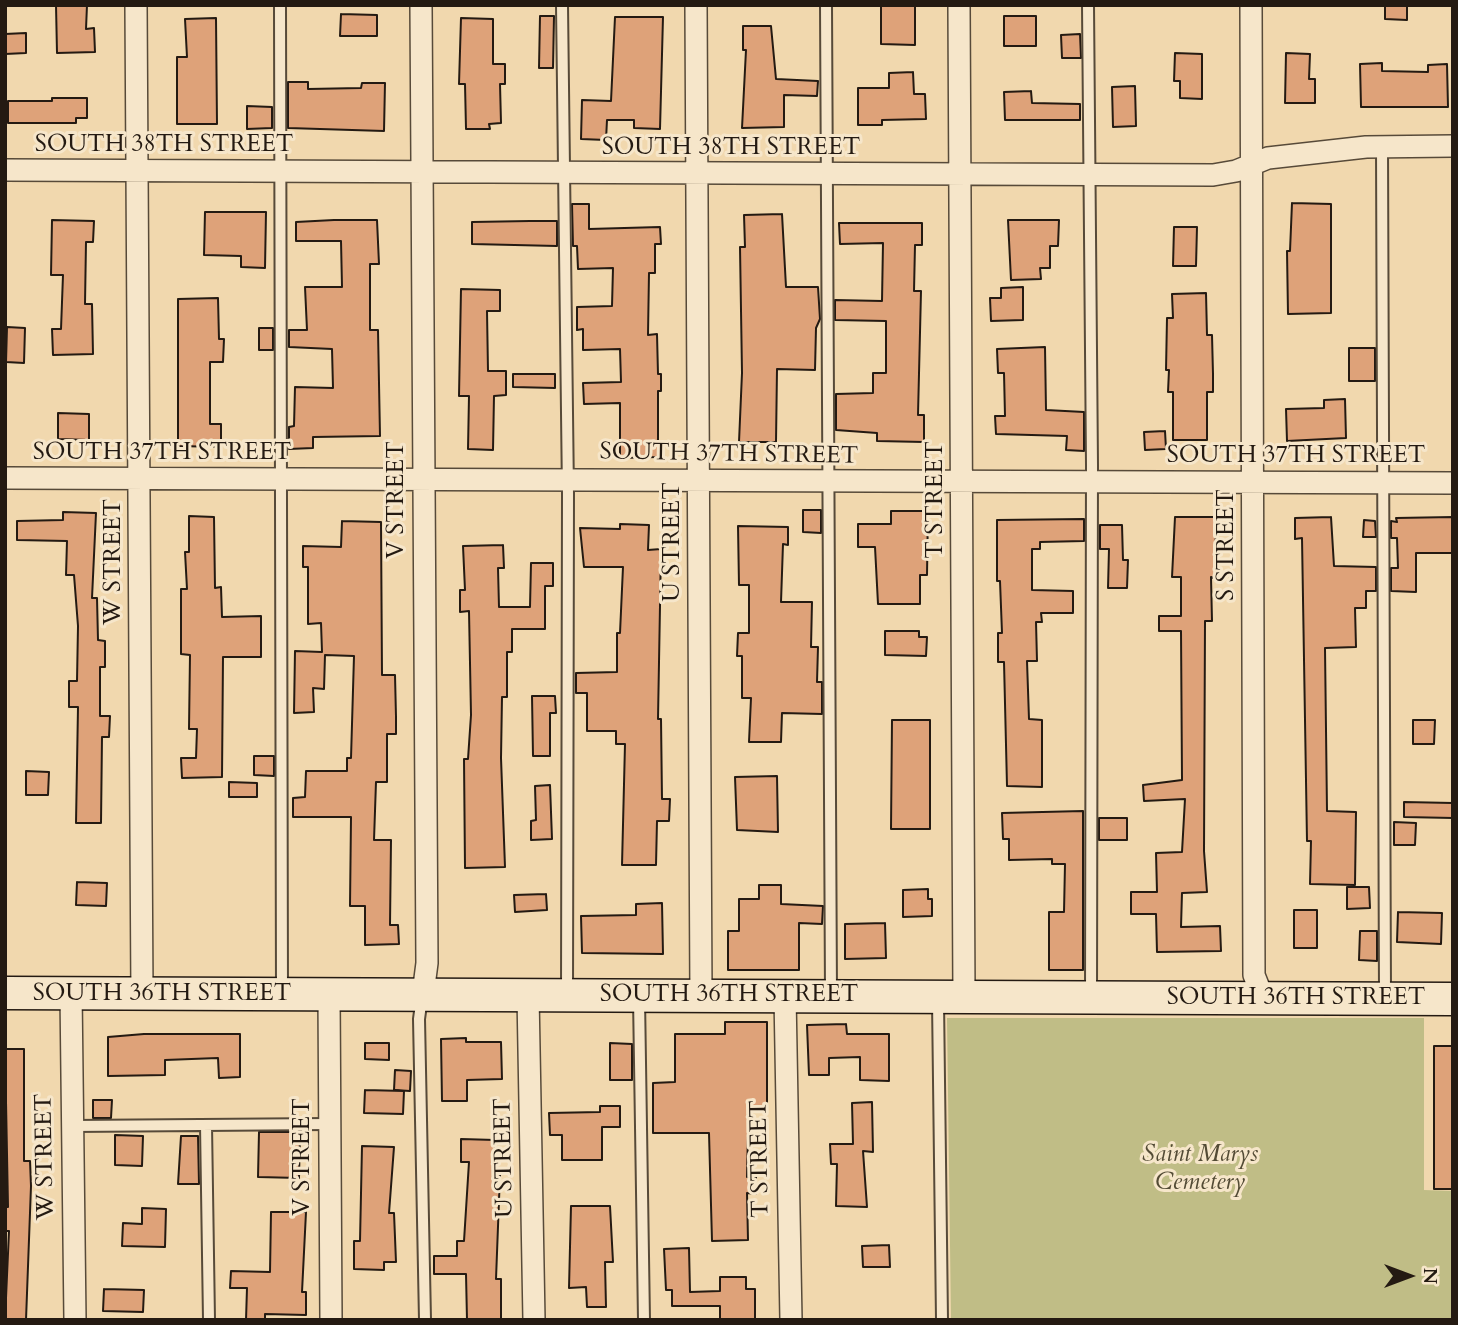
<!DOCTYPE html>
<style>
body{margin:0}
#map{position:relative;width:1458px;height:1325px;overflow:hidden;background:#f1d8ae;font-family:Cardo,serif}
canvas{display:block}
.frame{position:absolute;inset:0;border:7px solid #241a12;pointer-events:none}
.north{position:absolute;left:1374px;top:1241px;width:70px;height:70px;-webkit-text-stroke:5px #f6e6ca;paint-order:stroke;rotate:90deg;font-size:19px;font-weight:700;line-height:28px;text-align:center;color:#241a12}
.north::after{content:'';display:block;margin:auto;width:24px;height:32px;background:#241a12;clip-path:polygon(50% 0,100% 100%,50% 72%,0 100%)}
</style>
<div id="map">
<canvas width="1458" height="1325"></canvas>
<div class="frame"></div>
<div class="north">N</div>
</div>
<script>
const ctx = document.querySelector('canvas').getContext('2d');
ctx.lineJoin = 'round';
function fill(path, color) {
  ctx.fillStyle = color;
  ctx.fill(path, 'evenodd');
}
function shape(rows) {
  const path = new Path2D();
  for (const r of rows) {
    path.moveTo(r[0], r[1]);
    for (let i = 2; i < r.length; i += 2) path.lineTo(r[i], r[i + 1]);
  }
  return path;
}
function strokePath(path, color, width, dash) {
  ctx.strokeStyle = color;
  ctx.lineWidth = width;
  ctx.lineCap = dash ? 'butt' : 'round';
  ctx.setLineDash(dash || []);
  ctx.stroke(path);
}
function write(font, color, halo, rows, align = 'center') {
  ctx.font = font + ' Cardo,serif';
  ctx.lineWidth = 6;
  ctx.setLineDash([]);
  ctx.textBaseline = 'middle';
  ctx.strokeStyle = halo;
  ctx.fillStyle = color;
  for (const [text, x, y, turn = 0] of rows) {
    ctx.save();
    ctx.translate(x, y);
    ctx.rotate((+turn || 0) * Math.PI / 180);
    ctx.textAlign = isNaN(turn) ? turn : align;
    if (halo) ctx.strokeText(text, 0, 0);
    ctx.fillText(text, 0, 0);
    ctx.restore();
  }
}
fill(shape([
 [947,1018,1424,1018,1424,1190,1453,1191,1453,1320,951,1320]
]), '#c0bd86');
const building = shape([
 [56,5,87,5,86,29,94,28,95,52,57,53,56,5],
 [881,5,915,5,915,45,881,44,881,5],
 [1385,5,1407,5,1407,20,1385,19,1385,5],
 [341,14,377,15,377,36,340,36,341,14],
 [540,16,554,16,553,68,539,68,540,16],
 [1004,16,1036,16,1036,46,1004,46,1004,16],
 [615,17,663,17,660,129,634,128,634,120,607,120,606,140,581,139,582,100,611,101,615,17],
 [216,18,217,124,177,124,177,57,187,57,185,19,216,18],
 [461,18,493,19,493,64,505,64,505,84,500,84,501,123,489,124,490,129,466,129,465,84,459,84,461,18],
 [743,26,771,26,776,79,818,81,817,96,784,95,784,127,742,128,746,50,743,50,743,26],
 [26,33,26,53,5,54,5,34,26,33],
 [1080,34,1081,58,1062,58,1061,35,1080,34],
 [1175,53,1202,54,1202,99,1180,98,1180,81,1174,81,1175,53],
 [1286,53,1310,54,1309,79,1315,79,1315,103,1285,103,1286,53],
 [1382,63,1382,71,1428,72,1428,65,1447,64,1448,107,1361,107,1360,64,1382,63],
 [913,72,914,94,925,94,926,119,882,120,882,125,858,125,858,88,889,88,889,73,913,72],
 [288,82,308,82,308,89,361,88,362,83,385,83,384,131,288,128,288,82],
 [1135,86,1136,126,1113,127,1112,87,1135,86],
 [1031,91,1032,103,1080,104,1080,120,1005,120,1004,92,1031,91],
 [52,98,87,98,87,118,76,118,76,123,8,123,8,101,52,101,52,98],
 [247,106,272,107,272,128,247,129,247,106],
 [1292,203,1331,204,1331,313,1288,314,1287,251,1290,251,1292,203],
 [572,204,589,204,589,229,660,227,661,244,655,244,655,273,649,273,648,335,657,334,658,374,661,374,661,391,658,391,658,457,620,458,620,403,584,404,583,383,621,382,620,349,583,350,583,329,577,330,577,307,612,306,613,268,578,269,577,246,573,246,572,204],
 [205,212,266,212,265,268,241,267,241,256,204,255,205,212],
 [782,214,786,287,818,287,820,319,816,328,815,370,777,369,776,442,739,442,742,373,740,247,745,247,744,215,782,214],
 [52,220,94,221,93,242,86,242,85,304,92,304,93,354,53,355,52,329,61,329,63,275,51,275,52,220],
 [334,220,377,220,379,264,370,264,370,330,378,330,380,436,313,437,313,448,289,449,289,427,294,426,295,387,333,388,332,349,289,347,289,330,307,330,305,287,342,287,341,241,296,241,296,222,334,220],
 [1008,220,1059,220,1058,246,1050,246,1050,268,1040,268,1041,279,1011,280,1008,220],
 [530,221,557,221,557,246,472,244,472,222,530,221],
 [839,223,922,223,922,245,915,245,914,291,921,291,918,415,924,415,924,442,877,441,877,433,836,430,836,394,873,393,873,373,886,373,886,321,835,320,835,300,882,301,883,243,840,244,839,223],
 [1174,227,1197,227,1196,266,1173,266,1174,227],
 [1023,287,1023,320,991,321,990,298,1001,298,1001,288,1023,287],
 [461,289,500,290,500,311,487,311,488,371,506,371,506,395,494,396,493,450,468,449,469,396,459,396,461,289],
 [1206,293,1207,335,1212,335,1213,374,1213,392,1207,392,1207,440,1173,440,1173,392,1168,392,1169,370,1166,370,1167,318,1173,318,1172,294,1206,293],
 [218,298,219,339,224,339,223,362,210,362,210,424,221,424,221,447,178,446,178,299,218,298],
 [7,327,25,328,24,363,6,362,7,327],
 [259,328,273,328,273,350,259,350,259,328],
 [1045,347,1046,410,1084,412,1084,451,1066,450,1067,436,996,434,995,416,1005,416,1004,373,998,373,997,349,1045,347],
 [1349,348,1375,348,1375,381,1349,381,1349,348],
 [513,374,555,374,555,388,513,387,513,374],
 [1345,399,1346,438,1287,441,1286,409,1324,408,1324,400,1345,399],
 [58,413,89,414,89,440,58,439,58,413],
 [1165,431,1166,449,1145,450,1144,432,1165,431],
 [803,510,821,510,821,533,803,532,803,510],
 [891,511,928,511,927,575,920,575,920,604,878,604,875,547,858,547,858,524,891,524,891,511],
 [63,512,96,513,92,598,97,598,98,640,105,641,105,667,100,667,100,716,110,716,109,737,102,737,101,823,76,823,78,707,69,707,69,681,77,681,78,626,74,575,66,575,67,541,17,540,17,521,63,520,63,512],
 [189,516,214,517,215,588,221,587,222,617,261,616,261,657,223,657,222,777,182,778,181,758,196,758,197,729,189,729,190,655,181,654,181,589,187,589,185,552,189,552,189,516],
 [1175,517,1216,517,1215,578,1211,577,1212,621,1205,621,1204,851,1207,892,1182,893,1181,927,1220,926,1221,951,1157,952,1156,914,1131,914,1131,892,1157,892,1156,853,1182,852,1185,799,1144,801,1143,785,1182,780,1181,631,1159,631,1159,616,1181,616,1181,577,1172,577,1175,517],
 [1331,517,1334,566,1376,567,1376,591,1366,591,1366,608,1355,608,1356,647,1325,648,1327,811,1356,812,1355,885,1310,884,1311,841,1307,841,1302,538,1295,539,1295,518,1331,517],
 [1453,517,1453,553,1416,553,1416,592,1391,591,1391,568,1398,568,1397,538,1391,538,1391,521,1397,522,1396,518,1453,517],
 [1084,519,1084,541,1040,542,1040,549,1032,549,1032,590,1073,591,1073,613,1041,613,1042,622,1036,622,1037,661,1027,661,1029,719,1042,720,1042,787,1007,786,1004,662,998,662,998,633,1002,633,1000,581,997,581,997,520,1084,519],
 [1364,520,1375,521,1376,537,1363,537,1364,520],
 [342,521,381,522,382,675,395,675,396,717,396,734,387,734,387,782,376,782,374,840,391,840,390,925,398,925,399,944,365,945,365,906,350,906,351,817,293,817,293,798,305,797,306,771,347,771,347,758,351,758,354,656,325,655,324,689,313,688,314,712,294,713,295,651,322,652,321,623,308,624,308,567,303,567,303,546,341,547,342,521],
 [620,524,649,525,648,550,661,549,658,719,661,719,662,799,670,799,669,821,657,821,656,865,622,865,625,744,616,744,616,731,587,731,587,693,576,693,576,673,617,672,617,633,620,633,623,567,584,567,580,528,620,529,620,524],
 [1100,525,1122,525,1123,560,1128,560,1127,588,1108,588,1109,549,1100,549,1100,525],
 [738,526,788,527,788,545,783,544,781,602,812,602,811,647,818,647,817,682,822,682,822,714,782,713,781,742,749,742,751,698,742,698,742,656,737,656,738,633,749,633,749,585,739,585,738,526],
 [503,545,504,568,498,568,499,607,530,607,531,563,553,563,553,586,545,586,545,629,512,629,512,652,507,652,507,697,502,697,501,758,505,867,465,868,464,759,468,759,471,715,469,611,460,612,460,590,465,590,463,546,503,545],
 [885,631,919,631,919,637,927,637,926,656,885,655,885,631],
 [532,696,555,696,556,713,550,713,550,756,533,756,532,696],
 [892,720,930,720,930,829,891,829,892,720],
 [1413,720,1435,720,1434,744,1413,744,1413,720],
 [254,756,274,756,274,776,254,775,254,756],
 [26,771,49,772,48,795,26,795,26,771],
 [777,776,778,832,737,830,735,777,777,776],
 [229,782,257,783,257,797,229,797,229,782],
 [550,785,552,839,531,840,531,821,536,820,535,786,550,785],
 [1404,802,1453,803,1453,818,1404,817,1404,802],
 [1083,811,1083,970,1049,970,1049,912,1064,912,1065,864,1052,864,1052,859,1009,860,1009,839,1003,839,1002,813,1083,811],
 [1099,818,1127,818,1127,840,1099,840,1099,818],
 [1394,822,1416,823,1415,845,1394,845,1394,822],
 [77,882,107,883,106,906,76,905,77,882],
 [759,885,781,885,781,904,823,906,822,924,799,923,799,970,728,970,728,931,739,931,739,899,759,899,759,885],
 [1347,887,1369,887,1370,908,1347,909,1347,887],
 [928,889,928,899,932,899,932,916,903,917,903,890,928,889],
 [546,894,547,910,515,912,514,895,546,894],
 [662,903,663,954,582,953,581,916,636,915,636,904,662,903],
 [1294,910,1317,910,1317,948,1294,948,1294,910],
 [1398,912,1442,913,1441,944,1397,942,1398,912],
 [885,923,886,958,845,959,845,924,885,923],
 [1360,931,1377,931,1377,961,1359,960,1360,931],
 [725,1022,767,1022,767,1109,752,1109,752,1133,748,1133,747,1177,756,1177,756,1194,747,1193,748,1240,712,1241,709,1133,653,1133,653,1083,675,1082,675,1034,725,1034,725,1022],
 [846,1024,847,1034,889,1034,889,1081,860,1080,860,1057,829,1058,829,1075,809,1075,807,1025,846,1024],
 [144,1034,240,1034,240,1077,219,1078,218,1058,165,1060,165,1075,108,1076,108,1037,144,1034],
 [466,1038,466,1042,501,1042,502,1079,467,1080,467,1101,442,1101,441,1039,466,1038],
 [365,1043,389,1043,389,1060,365,1059,365,1043],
 [610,1043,632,1044,632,1080,610,1080,610,1043],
 [1434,1046,1453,1046,1453,1189,1434,1189,1434,1046],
 [5,1049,24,1049,24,1161,30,1161,31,1186,26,1320,5,1320,9,1231,5,1231,5,1207,8,1207,5,1049],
 [395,1070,411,1071,410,1091,394,1090,395,1070],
 [365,1090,404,1091,403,1114,364,1113,365,1090],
 [93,1100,112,1100,111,1118,93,1118,93,1100],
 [872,1102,873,1152,863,1151,867,1207,836,1206,837,1164,831,1164,830,1144,853,1144,852,1103,872,1102],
 [600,1106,620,1106,620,1127,602,1127,602,1160,562,1160,562,1135,550,1135,549,1113,600,1112,600,1106],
 [259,1132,300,1132,299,1178,258,1177,259,1132],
 [115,1135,143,1136,142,1166,115,1165,115,1135],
 [181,1136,198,1136,199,1184,178,1184,181,1136],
 [461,1139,495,1140,495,1174,500,1174,496,1279,501,1279,501,1320,467,1320,466,1274,434,1274,434,1256,457,1256,457,1241,464,1241,469,1162,461,1162,461,1139],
 [362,1146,394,1147,389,1213,394,1213,396,1262,384,1262,384,1270,354,1269,354,1241,360,1241,362,1146],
 [571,1206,610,1206,613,1262,605,1262,606,1307,587,1307,586,1287,569,1288,571,1206],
 [142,1208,166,1209,165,1247,122,1246,123,1223,142,1224,142,1208],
 [271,1212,306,1212,302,1292,306,1292,306,1315,265,1314,265,1320,246,1320,247,1288,230,1288,231,1271,270,1272,271,1212],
 [889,1245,890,1267,863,1267,862,1246,889,1245],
 [689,1248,690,1292,720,1291,720,1277,746,1277,746,1289,755,1289,755,1320,720,1320,720,1306,672,1306,672,1290,666,1290,664,1249,689,1248],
 [104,1289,144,1290,143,1312,103,1311,104,1289]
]);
fill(building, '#dea279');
strokePath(building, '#241a12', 2);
const service = shape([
 [280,5,282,991],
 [562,5,568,494,567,993],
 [826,5,831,993],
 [1088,5,1092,465,1091,994],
 [1382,146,1385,996],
 [422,997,419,1019,425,1320],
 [639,998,644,1320],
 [938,1001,942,1320],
 [206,1125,209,1320],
 [72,1126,329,1124]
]);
const minor = shape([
 [136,5,142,993],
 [421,5,427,963,423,994],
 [696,5,701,995],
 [959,5,964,995],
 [1251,5,1254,975,1263,998],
 [5,170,1213,175,1236,171,1268,158,1366,147,1453,146],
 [5,478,1453,483],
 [71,993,75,1320],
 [329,995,331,1320],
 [528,995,534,1320],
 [785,996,791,1320]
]);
const secondary = shape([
 [5,993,1453,999]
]);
strokePath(service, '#574a39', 14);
strokePath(minor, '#574a39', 24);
strokePath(secondary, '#241a12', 35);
strokePath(service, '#f6e6ca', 10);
strokePath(minor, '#f6e6ca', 21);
strokePath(secondary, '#f6e6ca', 32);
write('24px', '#241a12', '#f6e6ca', [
 ["SOUTH 38TH STREET",164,145],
 ["SOUTH 38TH STREET",731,148],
 ["SOUTH 37TH STREET",162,453],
 ["SOUTH 37TH STREET",729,455,1],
 ["SOUTH 37TH STREET",1296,456],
 ["V STREET",397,500,-90],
 ["T STREET",936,500,-90],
 ["U STREET",673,542,-90],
 ["S STREET",1227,545,-90],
 ["W STREET",114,562,-90],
 ["SOUTH 36TH STREET",162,994],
 ["SOUTH 36TH STREET",729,995],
 ["SOUTH 36TH STREET",1296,998],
 ["W STREET",46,1157,-91],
 ["V STREET",303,1157,-90],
 ["U STREET",505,1158,-91],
 ["T STREET",761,1159,-91]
]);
write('italic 24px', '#534b35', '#f6e6ca', [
 ["Saint Marys",1200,1155],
 ["Cemetery",1200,1183]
]);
</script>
